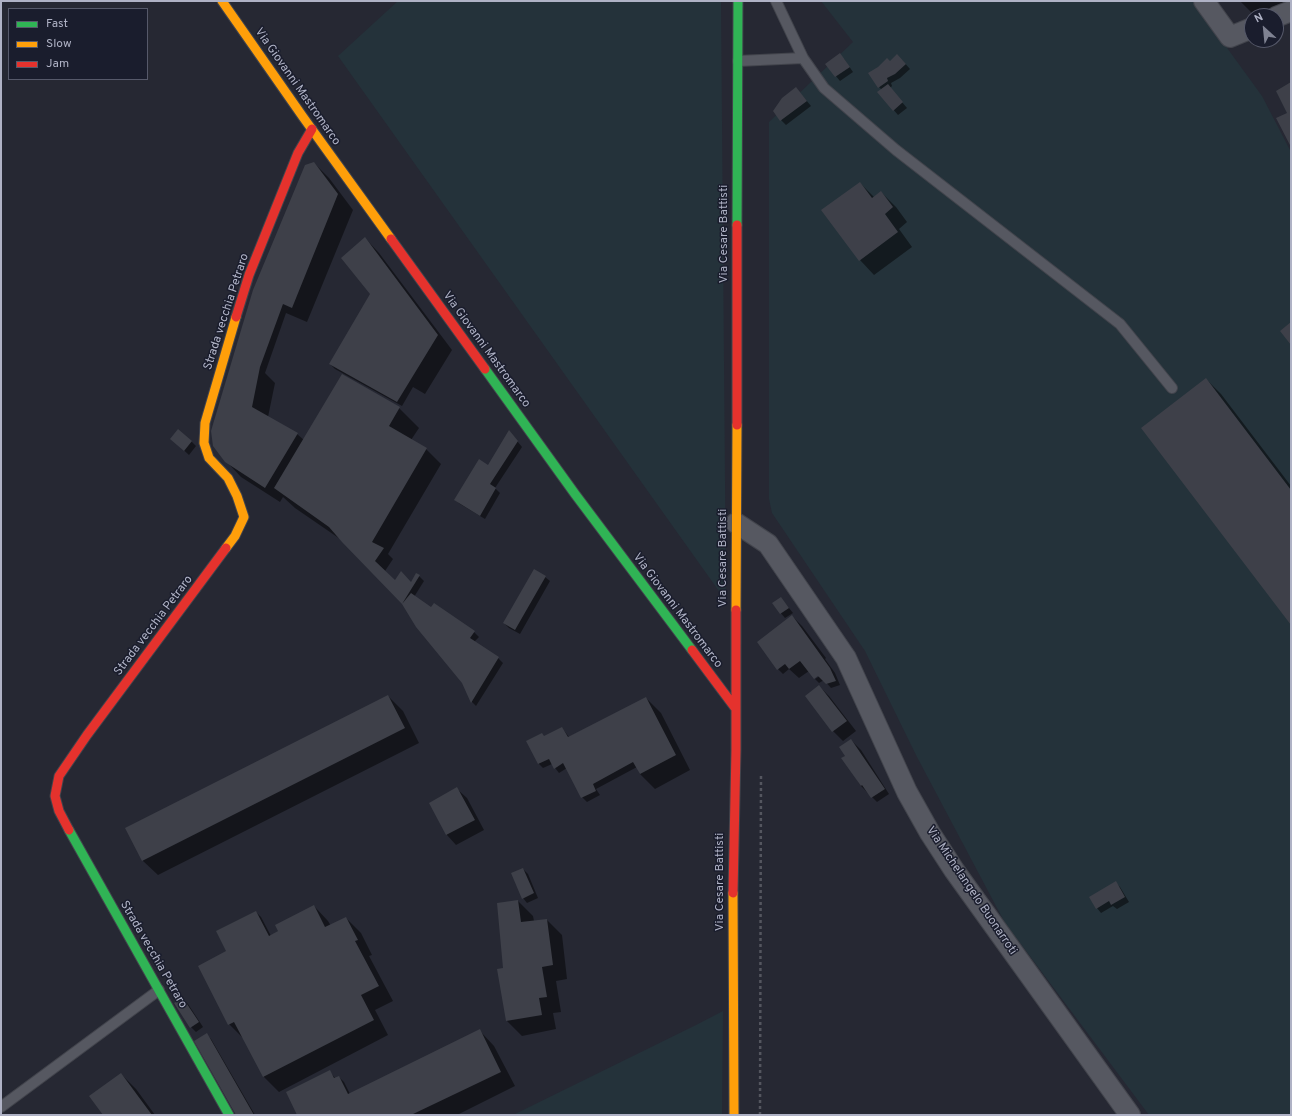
<!DOCTYPE html>
<style>
body{margin:0}
#map{position:relative;width:1292px;height:1116px;overflow:hidden;background:#262833;font-family:Overpass,sans-serif}
canvas{display:block}
.frame{position:absolute;inset:0;border:2px solid #afb2c5;pointer-events:none}
.legend{position:absolute;left:8px;top:8px;width:140px;height:72px;box-sizing:border-box;background:#1a1d2d;border:1px solid #56596a;margin:0;padding:5px 7px;list-style:none;font-size:12px;color:#afb2c5}
.legend li{display:flex;align-items:center;gap:8px;height:20px}
.legend b{width:20px;border:1px solid #56596a}
.north{position:absolute;left:1244px;top:8px;width:40px;height:40px;box-sizing:border-box;background:#1a1d2d;border:1px solid #56596a;border-radius:50%;rotate:333deg;font-size:11px;font-weight:700;line-height:16px;text-align:center;color:#afb2c5}
.north::after{content:'';display:block;margin:auto;width:14px;height:18px;background:#7f8292;clip-path:polygon(50% 0,100% 100%,50% 72%,0 100%)}
</style>
<div id="map">
<canvas width="1292" height="1116"></canvas>
<div class="frame"></div>
<ul class="legend">
<li><b style="height:5px;background:#30b455"></b>Fast</li>
<li><b style="height:5px;background:#ff9f0a"></b>Slow</li>
<li><b style="height:5px;background:#e5322d"></b>Jam</li>
</ul>
<div class="north">N</div>
</div>
<script>
const ctx = document.querySelector('canvas').getContext('2d');
ctx.lineJoin = 'round';
function fill(path, color) {
  ctx.fillStyle = color;
  ctx.fill(path, 'evenodd');
}
function shape(rows) {
  const path = new Path2D();
  for (const r of rows) {
    path.moveTo(r[0], r[1]);
    for (let i = 2; i < r.length; i += 2) path.lineTo(r[i], r[i + 1]);
  }
  return path;
}
function strokePath(path, color, width, dash) {
  ctx.strokeStyle = color;
  ctx.lineWidth = width;
  ctx.lineCap = dash ? 'butt' : 'round';
  ctx.setLineDash(dash || []);
  ctx.stroke(path);
}
function write(font, color, halo, rows, align = 'center') {
  ctx.font = font + ' Overpass,sans-serif';
  ctx.lineWidth = 3;
  ctx.setLineDash([]);
  ctx.textBaseline = 'middle';
  ctx.strokeStyle = halo;
  ctx.fillStyle = color;
  for (const [text, x, y, turn = 0] of rows) {
    ctx.save();
    ctx.translate(x, y);
    ctx.rotate((+turn || 0) * Math.PI / 180);
    ctx.textAlign = isNaN(turn) ? turn : align;
    if (halo) ctx.strokeText(text, 0, 0);
    ctx.fillText(text, 0, 0);
    ctx.restore();
  }
}
fill(shape([
 [398,1,721,1,726,601,338,56],
 [821,1,1193,1,1262,96,1291,152,1291,1115,1149,1115,1005,923,917,757,865,651,772,513,769,499,769,122,853,42],
 [723,1011,722,1115,513,1115,696,1025]
]), '#24323a');
fill(shape([
 [1240,1,1291,1,1260,14,1257,11,1252,13],
 [844,59,853,72,840,81,826,64],
 [902,60,910,69,900,78,891,83,892,86,890,88,907,108,898,115,879,93,882,90,879,87,890,63],
 [796,88,811,106,786,125,781,120],
 [314,163,329,178,353,210,307,322,286,313,265,373,275,383,268,417,297,434,304,440,343,375,399,408,419,428,411,440,426,449,441,464,388,554,393,559,385,571,395,581,411,583,416,574,419,576,424,581,414,597,431,608,434,604,474,632,479,637,474,642,498,658,503,663,476,706,472,702,463,683,403,603,343,541,295,508,283,497,280,502,241,477,226,461],
 [860,183,874,197,881,192,896,207,907,222,899,229,912,247,874,275,860,260],
 [365,238,379,253,452,350,425,394,413,387,402,406,335,369,330,364,371,294],
 [1206,379,1221,394,1291,486,1291,624],
 [513,436,522,447,495,488,500,493,485,519,460,504,455,500,488,466],
 [191,441,196,446,189,455,176,443],
 [545,577,550,581,520,634,509,628,504,623],
 [781,598,793,613,785,618,773,604],
 [792,616,802,626,826,658,825,659,835,673,840,685,831,688,824,680,819,683,815,679,823,674,809,671,799,678,789,669,783,674,778,669],
 [819,686,829,696,856,731,843,741,833,731],
 [388,696,403,711,419,743,158,875,143,861,127,828],
 [646,698,661,713,690,770,655,789,640,774,637,767,596,789,600,795,587,802,582,797,567,768,559,773,552,764,543,768,539,764,527,741,544,737,562,728,569,737],
 [851,740,861,750,889,794,877,802,861,786,843,758,846,756],
 [457,789,467,798,484,830,456,845,447,835,430,803],
 [523,869,528,874,538,898,527,903,523,898],
 [1115,882,1120,887,1129,902,1117,909,1113,906,1101,913,1097,908],
 [518,901,533,916,534,921,547,920,562,935,567,979,556,981,561,1012,553,1013,556,1029,522,1036,507,1021],
 [314,906,328,921,331,926,346,918,361,933,372,955,369,956,393,1001,375,1010,388,1035,279,1092,264,1077,244,1039,229,1024,228,952,256,912,261,917,271,936],
 [183,999,188,1004,203,1027,196,1032,191,1027],
 [480,1031,494,1046,515,1086,457,1115,298,1115,330,1072,336,1079,339,1077,344,1082,350,1094],
 [206,1034,211,1039,255,1115,238,1115],
 [121,1074,136,1089,155,1115,104,1115]
]), '#0007');
fill(shape([
 [840,53,850,67,835,77,825,64],
 [897,54,906,64,895,74,887,78,888,81,878,88,868,73,878,67,887,58,890,61],
 [1291,82,1291,147,1276,118,1287,113,1276,91],
 [888,84,903,102,893,111,877,92],
 [796,87,807,101,780,121,773,111,782,98],
 [314,162,338,194,292,308,283,304,260,367,252,407,298,433,265,488,225,462,213,446,211,431,253,290,305,165],
 [860,182,872,198,881,191,893,207,885,214,898,232,859,261,821,210],
 [365,237,438,335,397,402,329,364,370,294,341,258],
 [1291,322,1291,345,1280,331],
 [342,374,400,407,389,426,427,448,372,542,384,548,375,561,395,580,401,571,411,582,416,573,420,575,402,604,411,593,431,607,434,603,475,631,470,638,499,657,471,703,462,683,416,627,402,604,342,542,329,527,274,488],
 [1206,378,1291,490,1291,625,1141,428],
 [178,429,192,441,184,451,170,439],
 [509,430,518,441,490,484,496,488,480,516,454,500,479,459,488,465],
 [534,569,546,576,515,630,503,623],
 [781,597,789,608,780,614,772,603],
 [792,615,830,668,836,681,826,684,818,676,814,679,800,661,789,669,785,664,777,670,757,642],
 [819,685,847,721,832,732,805,696],
 [388,695,405,728,142,861,125,828],
 [646,697,676,755,640,774,633,762,593,784,596,791,581,798,563,763,554,769,549,759,538,764,526,741,542,733,544,736,562,727,568,737],
 [851,739,885,789,871,798,862,785,861,786,841,758,845,756,839,747],
 [457,787,475,820,446,835,429,803],
 [523,868,534,893,522,899,511,873],
 [1116,881,1125,897,1111,905,1109,901,1096,909,1089,897],
 [518,900,521,922,547,919,553,965,542,967,547,997,539,998,542,1015,506,1021,497,969,503,968,497,903],
 [314,905,325,927,346,917,358,940,355,941,379,986,361,995,374,1020,263,1077,234,1022,228,1025,198,966,226,951,216,931,256,911,269,936,278,931,275,925],
 [183,998,199,1022,190,1028,174,1003],
 [480,1029,501,1072,411,1115,297,1115,286,1092,330,1070,334,1078,339,1076,348,1094],
 [207,1033,254,1115,236,1115,194,1041],
 [121,1073,152,1115,103,1115,89,1096]
]), '#3e4049');
const lane = shape([
 [776,1,803,58],
 [738,61,803,58,824,88,896,150,1120,324,1172,388],
 [1,1107,159,990]
]);
const street = shape([
 [1204,1,1230,37,1252,28],
 [1276,17,1291,11],
 [736,523,768,544,846,658,907,792,930,833,954,870,1130,1115]
]);
const fast = shape([
 [737,225,738,1],
 [485,369,575,494,692,650],
 [69,830,229,1115]
]);
const slow = shape([
 [222,1,303,117,391,239],
 [226,548,235,536,244,517,237,496,228,478,209,458,204,443,205,423,236,317],
 [736,610,737,425],
 [733,893,734,1115]
]);
const jam = shape([
 [391,239,485,369],
 [236,317,249,275,298,153,312,129],
 [737,425,737,225],
 [692,650,736,709],
 [69,830,59,811,55,796,59,776,87,735,226,548],
 [733,893,736,749,736,610]
]);
strokePath(lane, '#42444c', 12);
strokePath(street, '#42444c', 22);
strokePath(fast, '#42444c', 11);
strokePath(slow, '#42444c', 11);
strokePath(jam, '#42444c', 11);
strokePath(shape([
 [760,1115,761,774]
]), '#54565f', 2.5, [3, 3]);
strokePath(lane, '#565861', 10);
strokePath(street, '#565861', 20);
strokePath(fast, '#30b455', 9);
strokePath(slow, '#ff9f0a', 9);
strokePath(jam, '#e5322d', 9);
write('12px', '#afb2c5', '#1a1d2d', [
 ["Via Giovanni Mastromarco",297,87,55],
 ["Via Cesare Battisti",725,234,-90],
 ["Strada vecchia Petraro",227,312,-72],
 ["Via Giovanni Mastromarco",486,350,54],
 ["Via Cesare Battisti",724,558,-90],
 ["Via Giovanni Mastromarco",677,611,53],
 ["Strada vecchia Petraro",154,626,-53],
 ["Via Cesare Battisti",721,882,-90],
 ["Via Michelangelo Buonarroti",971,891,56],
 ["Strada vecchia Petraro",153,955,60]
]);
</script>
